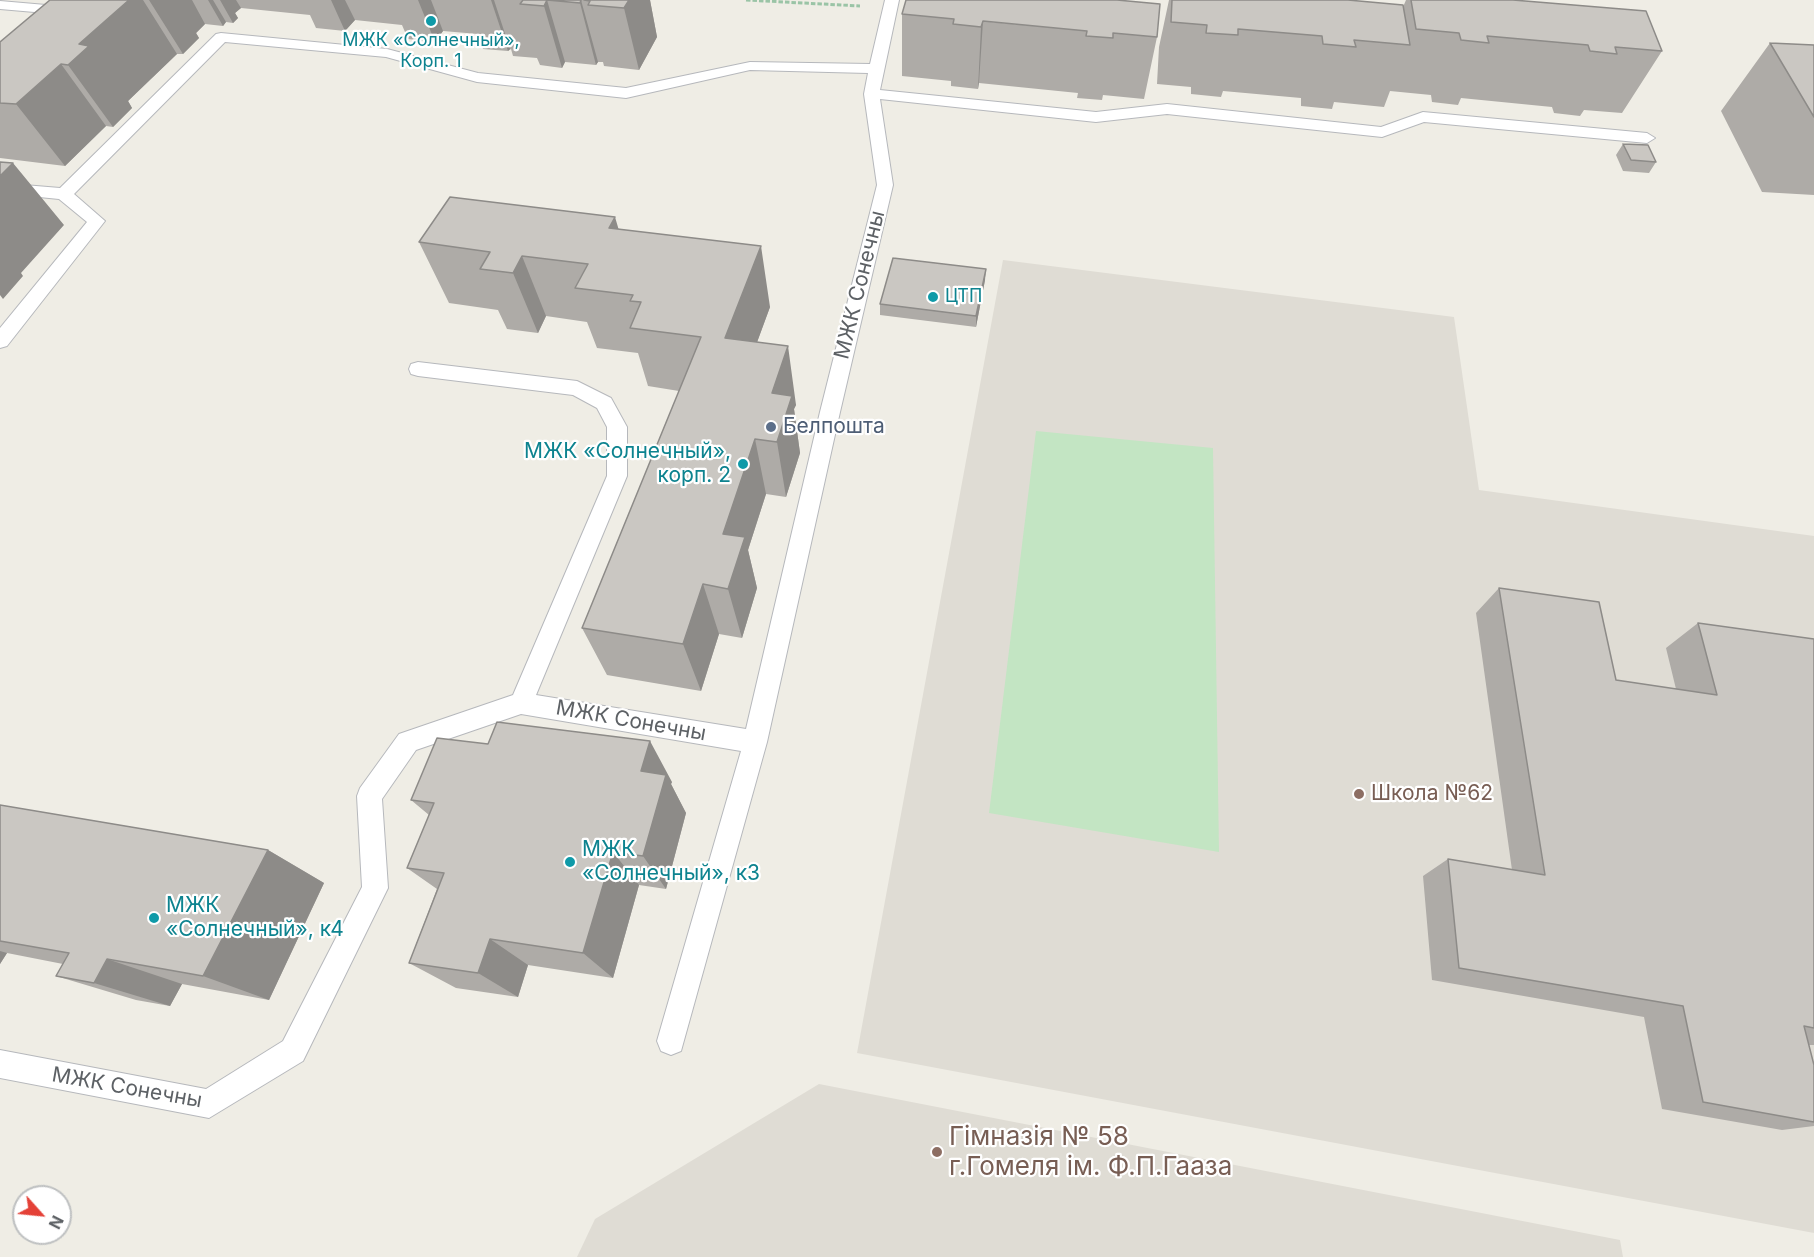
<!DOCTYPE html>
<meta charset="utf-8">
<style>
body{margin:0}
#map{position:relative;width:1814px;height:1257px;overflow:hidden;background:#efede5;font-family:Inter,sans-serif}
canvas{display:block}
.north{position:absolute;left:12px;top:1185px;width:60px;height:60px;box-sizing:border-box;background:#fff;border:2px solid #bec0c1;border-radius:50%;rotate:117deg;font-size:16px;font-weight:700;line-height:24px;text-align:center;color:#5d6165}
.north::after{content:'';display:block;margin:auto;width:21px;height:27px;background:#e44137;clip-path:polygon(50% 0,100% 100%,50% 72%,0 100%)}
</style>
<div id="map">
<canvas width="1814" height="1257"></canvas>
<div class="north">N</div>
</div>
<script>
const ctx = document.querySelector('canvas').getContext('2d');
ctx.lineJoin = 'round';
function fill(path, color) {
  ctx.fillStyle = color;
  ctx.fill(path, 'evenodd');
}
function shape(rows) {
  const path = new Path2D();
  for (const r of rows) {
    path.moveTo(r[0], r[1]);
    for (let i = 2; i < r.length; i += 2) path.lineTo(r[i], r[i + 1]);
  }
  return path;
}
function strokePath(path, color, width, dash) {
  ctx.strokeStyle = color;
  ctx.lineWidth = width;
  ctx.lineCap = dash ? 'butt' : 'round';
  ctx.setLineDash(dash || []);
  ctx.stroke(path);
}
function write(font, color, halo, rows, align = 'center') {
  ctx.font = font + ' Inter,sans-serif';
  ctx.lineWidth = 4.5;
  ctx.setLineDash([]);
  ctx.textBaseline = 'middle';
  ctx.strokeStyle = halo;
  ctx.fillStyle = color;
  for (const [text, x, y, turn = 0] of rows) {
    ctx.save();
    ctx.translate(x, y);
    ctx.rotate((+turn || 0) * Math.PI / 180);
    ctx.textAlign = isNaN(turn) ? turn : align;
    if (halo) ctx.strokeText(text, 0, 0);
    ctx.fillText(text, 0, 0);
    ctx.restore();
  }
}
fill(shape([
 [1003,260,1454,317,1479,490,1814,536,1814,1233,857,1053],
 [819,1084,1620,1240,1623,1257,577,1257,595,1219]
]), '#dfdcd4');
fill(shape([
 [1036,431,1213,448,1219,852,989,813]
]), '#c3e5c3');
const service = shape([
 [885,0,899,0,880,90,1096,112,1167,104,1381,127,1423,112,1647,133,1655,138,1647,143,1424,122,1382,137,1167,114,1096,122,880,99,893,185,840,412,767,742,681,1051,671,1055,661,1051,657,1041,741,751,521,714,416,750,382,799,388,888,303,1061,209,1118,0,1078,0,1050,206,1089,283,1041,362,887,357,796,360,788,399,734,513,695,607,476,607,427,597,408,573,395,418,376,411,374,409,369,411,364,418,362,577,381,611,398,627,427,627,476,536,695,746,729,820,412,877,185,864,94,868,73,750,70,626,98,477,82,386,57,225,42,74,194,105,221,7,346,0,348,0,328,87,222,59,199,0,193,0,183,60,188,216,34,221,33,387,49,478,73,626,88,750,62,870,64,885,0],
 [0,1,69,7,76,11,69,15,0,9,0,1]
]);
strokePath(service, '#b6b8bc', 2);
strokePath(shape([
 [746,0,860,6]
]), '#9ac4a6', 3, [4.5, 2]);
fill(service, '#fff');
fill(shape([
 [50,0,650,0,657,37,639,70,604,66,603,62,598,62,596,65,565,62,562,68,540,65,537,58,513,56,511,49,508,51,483,49,478,34,443,31,435,42,408,39,402,25,355,20,345,31,316,28,310,15,241,8,235,13,238,18,233,23,226,22,223,26,205,24,196,33,199,38,183,54,177,54,128,101,132,108,113,127,106,126,65,166,0,158,0,42],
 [1169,0,1348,0,1403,7,1406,0,1513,0,1662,51,1622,113,1584,110,1580,116,1554,113,1552,107,1461,98,1458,105,1432,102,1431,95,1390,91,1384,107,1334,102,1332,109,1301,106,1301,98,1223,91,1221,97,1191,94,1191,87,1157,84,1159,47],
 [902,14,1157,37,1144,99,1103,95,1102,100,1077,98,1078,93,979,83,978,89,951,86,951,81,902,76],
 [1770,43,1814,45,1814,195,1762,192,1721,111],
 [1623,144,1656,162,1649,173,1623,171,1616,155],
 [619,229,770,307,757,342,796,405,794,409,800,453,786,497,766,494,748,550,757,588,742,638,719,634,701,691,607,675,582,628,679,391,648,386,638,353,597,348,587,322,546,316,538,333,507,329,498,310,449,303,419,242],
 [985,280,976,327,880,315,880,304],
 [1499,588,1616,680,1676,689,1666,648,1698,623,1814,639,1814,1045,1809,1045,1814,1065,1814,1126,1782,1130,1662,1109,1644,1017,1432,980,1423,876,1448,859,1512,870,1476,613],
 [672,782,671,784,686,813,666,889,639,885,613,978,528,965,518,997,456,988,409,963,437,889,407,868,429,815,411,800],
 [0,805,268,850,324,883,269,1000,182,984,170,1006,136,1000,56,976,63,964,7,953,0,964]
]), '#aeaba7');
fill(shape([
 [129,0,143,0,177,54,128,101,132,108,113,127,68,65,79,44],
 [149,0,192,0,205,24,196,33,199,38,183,54],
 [208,0,213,0,226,22,223,26],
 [220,0,236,0,241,8,235,13,238,18,233,23],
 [331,0,345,0,355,20,345,31],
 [418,0,431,0,443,31,435,42],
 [491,0,494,0,510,49,508,51],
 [547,0,565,62,562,68,544,6],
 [581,0,598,62,596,65,580,3],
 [629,0,650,0,657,37,639,70,624,8],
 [983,21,979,83,978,89,981,27],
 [61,64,106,126,65,166,16,104],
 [13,163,64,225,21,273,23,276,3,299,0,295,0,176],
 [615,217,633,278,609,228],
 [761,246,770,307,737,397,725,338],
 [522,256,546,316,538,333,513,273],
 [986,269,985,280,976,327,976,316],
 [788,346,796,405,794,409,800,453,786,497,777,442,772,393],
 [755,439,766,494,748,550,757,588,742,638,728,589,723,534],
 [703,584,719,634,701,691,683,644],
 [650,741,672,782,671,784,686,813,666,889,643,856,641,771],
 [268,850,324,883,269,1000,203,976],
 [613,852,639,885,613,978,583,953],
 [490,939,528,965,518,997,478,973],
 [0,951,7,953,0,964],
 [107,959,182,984,170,1006,94,983]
]), '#8d8b88');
const building = shape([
 [50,0,129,0,79,44,89,46,68,65,61,64,16,104,0,103,0,42,50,0],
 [523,0,547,0,544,6,520,4,523,0],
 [547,0,581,0,580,3,547,0],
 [584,0,629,0,624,8,588,5,590,1,584,0],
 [906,0,1117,0,1160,4,1157,37,1113,33,1113,38,1086,36,1087,31,983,21,981,27,953,24,954,19,902,14,906,0],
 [1172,0,1348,0,1403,5,1410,45,1354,40,1356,47,1323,44,1322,36,1238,29,1238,35,1206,33,1207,25,1171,22,1172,0],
 [1411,0,1513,0,1646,11,1662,51,1615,47,1617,54,1590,51,1588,45,1487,36,1489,43,1461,40,1459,33,1416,29,1411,0],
 [1770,43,1814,45,1814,117,1770,43],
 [1623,144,1648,145,1656,162,1631,160,1623,144],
 [0,162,13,163,0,176,0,162],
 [450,197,615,217,609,228,761,246,725,338,788,346,772,393,792,396,777,442,755,439,723,534,745,537,728,589,703,584,683,644,582,628,701,337,630,328,641,302,630,301,633,295,575,288,588,264,522,256,513,273,480,269,490,252,419,242,450,197],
 [893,258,986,269,976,316,880,304,893,258],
 [1499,588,1599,602,1616,680,1717,695,1698,623,1814,639,1814,1028,1804,1026,1814,1065,1814,1122,1703,1102,1683,1006,1459,968,1448,859,1545,875,1499,588],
 [497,722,650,741,641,771,666,775,643,856,613,852,583,953,490,939,478,973,409,963,444,873,407,868,434,803,411,800,437,738,488,744,497,722],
 [0,805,268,850,203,976,107,959,94,983,56,976,69,953,0,941,0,805]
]);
fill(building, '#cac7c2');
strokePath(building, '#8d8b88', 1.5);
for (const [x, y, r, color] of [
 [431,21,6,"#0f9aa8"],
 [933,297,6,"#0f9aa8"],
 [771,427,6,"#5c6f8a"],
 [743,464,6,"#0f9aa8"],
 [1359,794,6,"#8d6e63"],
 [570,862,6,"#0f9aa8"],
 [154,918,6,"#0f9aa8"],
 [937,1152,6,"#8d6e63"]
]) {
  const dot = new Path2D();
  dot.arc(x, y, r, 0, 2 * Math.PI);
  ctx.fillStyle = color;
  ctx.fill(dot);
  strokePath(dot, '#fff', 2);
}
write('18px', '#0d838f', '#fff', [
 ["МЖК «Солнечный»,",431,41],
 ["Корп. 1",431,62],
 ["ЦТП",945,297,"left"]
]);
write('21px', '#5d6165', '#fff', [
 ["МЖК Сонечны",860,285,-76],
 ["МЖК Сонечны",631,721,10],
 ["МЖК Сонечны",127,1088,10]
]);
write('21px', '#4e5e75', '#fff', [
 ["Белпошта",783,427]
], 'left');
write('21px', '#0d838f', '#fff', [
 ["МЖК «Солнечный»,",731,452,"right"],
 ["корп. 2",731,476,"right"],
 ["МЖК",582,850],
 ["«Солнечный», к3",582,874],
 ["МЖК",166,906],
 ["«Солнечный», к4",166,930]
], 'left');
write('21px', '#785e54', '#fff', [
 ["Школа №62",1371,794]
], 'left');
write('26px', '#785e54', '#fff', [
 ["Гімназія № 58",949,1137],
 ["г.Гомеля ім. Ф.П.Гааза",949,1167]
], 'left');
</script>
